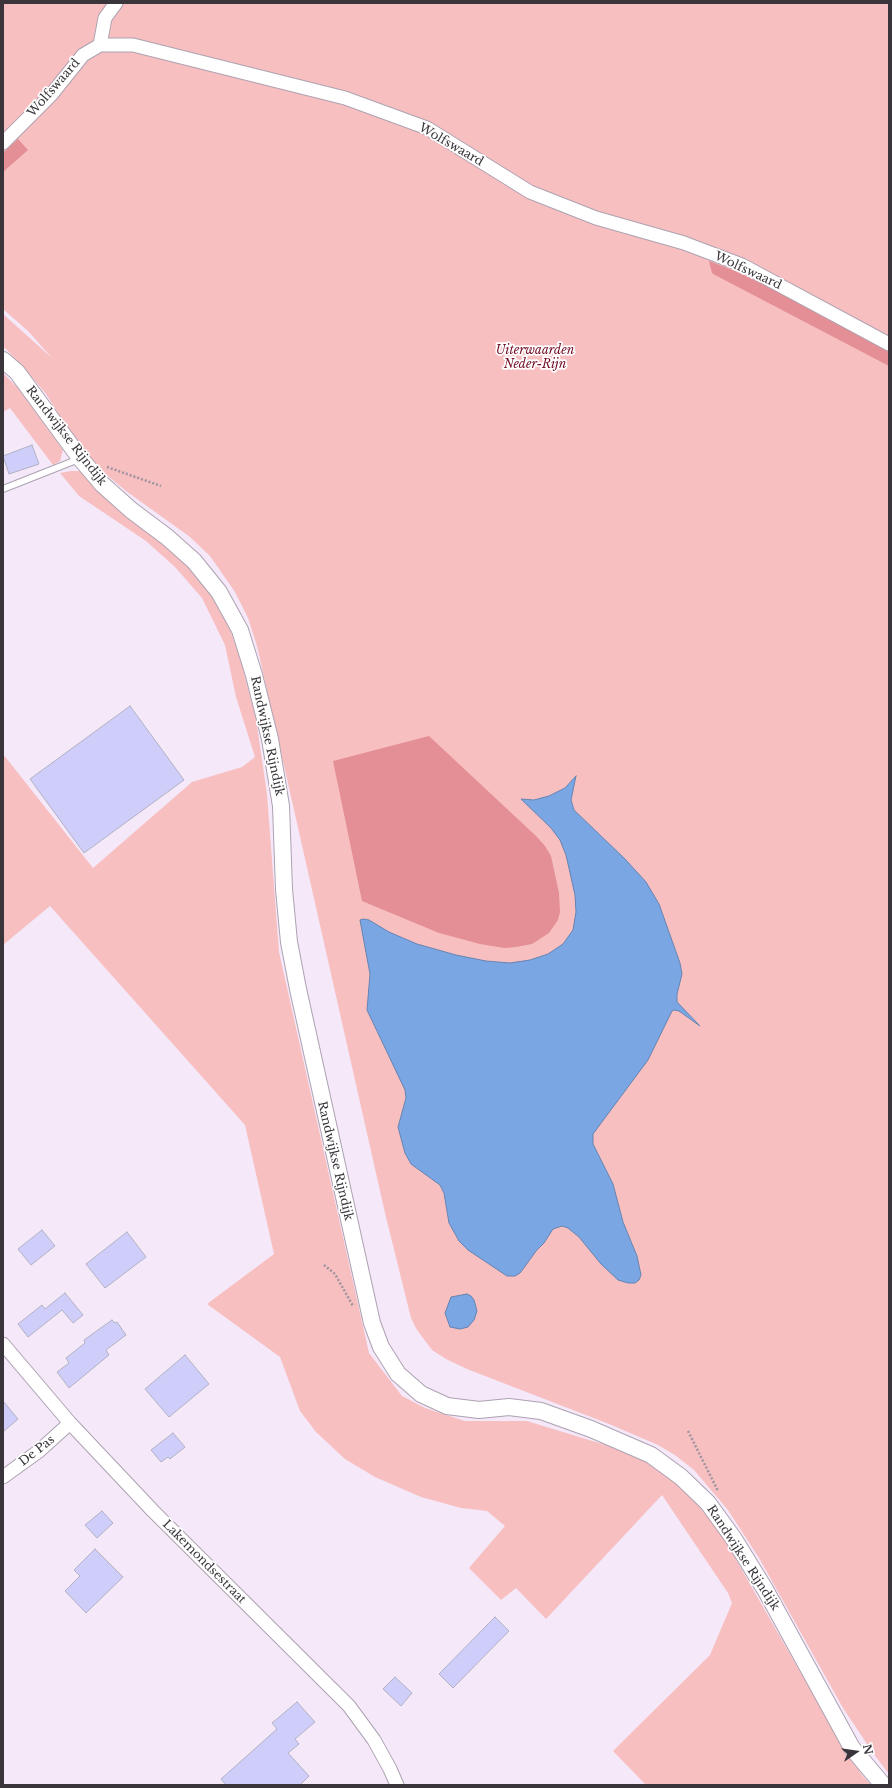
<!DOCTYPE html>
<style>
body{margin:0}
#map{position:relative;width:892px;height:1788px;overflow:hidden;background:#f4e8f9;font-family:"Libre Baskerville",serif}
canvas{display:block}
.frame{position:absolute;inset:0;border:4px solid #39353b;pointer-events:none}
.north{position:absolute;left:836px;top:1732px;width:40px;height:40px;-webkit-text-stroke:3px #fff;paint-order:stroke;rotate:77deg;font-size:11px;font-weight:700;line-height:16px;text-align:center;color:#39353b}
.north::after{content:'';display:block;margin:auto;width:14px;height:18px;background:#39353b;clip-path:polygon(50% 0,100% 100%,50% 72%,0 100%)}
</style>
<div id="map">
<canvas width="892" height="1788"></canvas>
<div class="frame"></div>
<div class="north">N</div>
</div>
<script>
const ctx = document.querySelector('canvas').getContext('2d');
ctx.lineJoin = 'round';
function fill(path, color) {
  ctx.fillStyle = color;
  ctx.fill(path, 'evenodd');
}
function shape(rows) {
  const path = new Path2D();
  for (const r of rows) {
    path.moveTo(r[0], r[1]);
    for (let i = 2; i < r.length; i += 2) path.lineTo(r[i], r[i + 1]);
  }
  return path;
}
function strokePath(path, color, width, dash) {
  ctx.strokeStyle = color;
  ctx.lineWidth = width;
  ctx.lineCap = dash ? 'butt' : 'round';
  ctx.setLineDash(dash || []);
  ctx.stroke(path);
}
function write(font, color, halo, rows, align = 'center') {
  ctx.font = font + ' "Libre Baskerville",serif';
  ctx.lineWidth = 3.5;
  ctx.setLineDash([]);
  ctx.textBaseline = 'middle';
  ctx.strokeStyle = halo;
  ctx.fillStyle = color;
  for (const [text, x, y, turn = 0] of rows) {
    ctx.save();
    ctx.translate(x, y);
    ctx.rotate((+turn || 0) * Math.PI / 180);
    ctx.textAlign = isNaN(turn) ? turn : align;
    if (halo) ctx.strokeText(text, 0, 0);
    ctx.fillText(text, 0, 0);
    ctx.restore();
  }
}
fill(shape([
 [3,3,889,3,889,1774,873,1753,843,1708,759,1558,728,1510,694,1470,675,1455,658,1445,609,1424,467,1369,446,1359,432,1350,417,1330,411,1318,385,1213,257,646,248,618,235,592,210,556,190,537,126,491,97,467,75,440,46,394,25,369,3,346,3,314,52,358,28,331,3,309],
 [3,373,18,388,63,450,60,461,53,465,10,408,3,412],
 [71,471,80,471,109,502,169,548,202,579,226,619,239,654,256,719,267,794,279,952,369,1353,402,1396,425,1408,465,1421,527,1421,625,1451,652,1464,676,1483,692,1498,709,1518,726,1542,843,1747,862,1775,871,1785,646,1785,613,1751,710,1655,732,1603,728,1593,662,1495,546,1619,516,1588,501,1600,469,1568,505,1526,487,1511,461,1508,421,1497,375,1477,345,1459,316,1432,300,1411,280,1357,207,1304,274,1254,245,1125,50,906,3,945,3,754,93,868,192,782,242,767,255,757,236,697,225,645,202,598,175,567,146,541,79,496,60,473]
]), '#f8bfc1');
fill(shape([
 [18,139,28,150,3,172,3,153],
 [709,261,735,271,784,294,889,352,889,366,715,275,712,273],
 [429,736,536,836,545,846,551,856,559,893,560,912,558,920,549,933,532,944,516,947,504,948,480,944,439,933,362,901,333,761]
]), '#e38f95');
const water = shape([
 [576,776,571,800,574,810,625,859,646,882,659,904,680,963,682,974,677,994,677,1002,700,1026,679,1011,674,1010,672,1011,648,1060,593,1134,593,1144,613,1184,623,1222,637,1256,641,1275,639,1280,635,1283,628,1283,618,1280,601,1264,579,1237,568,1228,562,1226,553,1229,544,1243,536,1251,526,1265,520,1273,515,1276,507,1276,468,1250,459,1241,449,1223,444,1193,440,1185,411,1164,405,1153,398,1127,406,1098,405,1090,367,1010,370,974,360,920,363,919,369,920,389,932,417,944,456,955,486,961,510,963,530,960,548,954,563,944,573,930,576,912,575,895,566,855,560,840,551,828,521,799,534,800,549,796,565,788,576,776],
 [467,1294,471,1296,474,1300,477,1311,474,1320,468,1327,460,1329,450,1327,445,1313,451,1297,467,1294]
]);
fill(water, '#7aa6e4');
strokePath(water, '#6684b1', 1);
const building = shape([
 [32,445,39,464,9,474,3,456,32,445],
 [130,706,184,780,84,853,30,779,130,706],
 [42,1230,55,1246,31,1265,18,1249,42,1230],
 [127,1232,146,1257,105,1288,86,1264,127,1232],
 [65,1293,83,1315,73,1323,62,1310,28,1337,18,1324,42,1305,45,1309,65,1293],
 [112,1320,115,1323,117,1322,126,1335,106,1350,109,1355,69,1388,57,1372,69,1363,66,1358,85,1343,84,1340,112,1320],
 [185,1355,209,1384,169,1417,145,1389,185,1355],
 [3,1401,18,1419,3,1432,3,1401],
 [173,1433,185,1447,170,1459,168,1457,161,1462,151,1450,173,1433],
 [102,1511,113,1523,97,1538,85,1525,102,1511],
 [95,1549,123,1577,86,1613,65,1591,80,1576,74,1570,95,1549],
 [495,1617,509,1631,453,1688,439,1674,495,1617],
 [395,1677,412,1693,401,1706,383,1689,395,1677],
 [297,1702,315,1722,295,1739,299,1744,288,1753,309,1776,300,1785,226,1785,221,1779,277,1729,272,1723,297,1702]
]);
fill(building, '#cfcefa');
strokePath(building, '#b1b1c2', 1);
const service = shape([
 [3,489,79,459]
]);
const minor = shape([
 [100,45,105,18,116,3],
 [3,143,51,95,83,55,100,45,133,45,345,98,427,128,530,192,596,218,684,243,742,265,889,344],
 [3,1344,70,1423,153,1511,349,1706,374,1740,390,1769,397,1785],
 [3,1477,39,1451,70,1423]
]);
const tertiary = shape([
 [3,360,17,372,80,458,102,484,131,510,167,537,194,561,219,592,240,630,254,675,270,739,281,806,284,889,289,942,298,989,372,1323,381,1347,398,1374,421,1394,447,1406,479,1410,509,1407,541,1411,591,1429,651,1455,681,1477,708,1503,734,1539,766,1591,852,1748,883,1785]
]);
strokePath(service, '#ada2b1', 8);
strokePath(minor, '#ada2b1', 15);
strokePath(tertiary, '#ada2b1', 18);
strokePath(shape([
 [107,467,161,486],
 [324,1265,335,1274,353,1306],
 [688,1431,718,1491]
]), '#9c939f', 2.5, [2, 2]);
strokePath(service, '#fff', 6);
strokePath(minor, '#fff', 13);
strokePath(tertiary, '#fff', 16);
write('12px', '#39353b', '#fff', [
 ["Wolfswaard",54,88,-49],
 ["Wolfswaard",451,145,30],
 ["Wolfswaard",748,271,25],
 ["Randwijkse Rijndijk",66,436,52],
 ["Randwijkse Rijndijk",267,736,78],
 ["Randwijkse Rijndijk",335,1161,77],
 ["De Pas",37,1451,-38],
 ["Randwijkse Rijndijk",743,1558,57],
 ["Lakemondsestraat",204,1562,45]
]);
write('italic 12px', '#710c24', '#fff', [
 ["Uiterwaarden",535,351],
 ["Neder-Rijn",535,365]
]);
</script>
